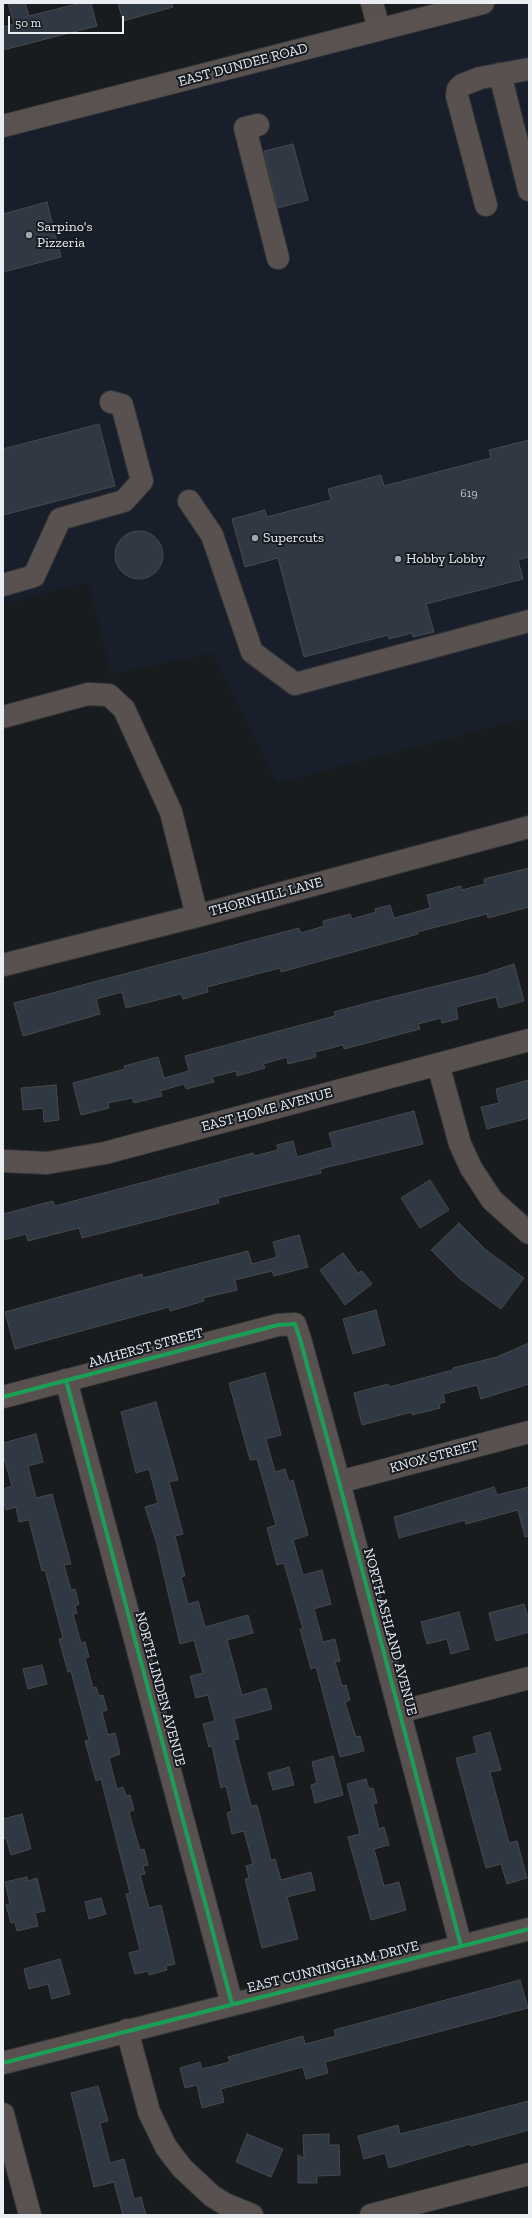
<!DOCTYPE html>
<style>
body{margin:0}
#map{position:relative;width:532px;height:2218px;overflow:hidden;background:#191c1f;font-family:"Zilla Slab",serif}
canvas{display:block}
.frame{position:absolute;inset:0;border:4px solid #eaedf2;pointer-events:none}
.scale{position:absolute;left:8px;top:16px;width:116px;height:18px;box-sizing:border-box;border:2px solid #eaedf2;border-top:0;padding-left:5px;font-size:12px;line-height:14px;white-space:nowrap;color:#eaedf2;-webkit-text-stroke:3px #161b22;paint-order:stroke}
</style>
<div id="map">
<canvas width="532" height="2218"></canvas>
<div class="frame"></div>
<div class="scale">50 m</div>
</div>
<script>
const ctx = document.querySelector('canvas').getContext('2d');
ctx.lineJoin = 'round';
function fill(path, color) {
  ctx.fillStyle = color;
  ctx.fill(path, 'evenodd');
}
function shape(rows) {
  const path = new Path2D();
  for (const r of rows) {
    if (r.length === 3) {
      path.moveTo(r[0] + r[2], r[1]);
      path.arc(r[0], r[1], r[2], 0, 2 * Math.PI);
      continue;
    }
    path.moveTo(r[0], r[1]);
    for (let i = 2; i < r.length; i += 2) path.lineTo(r[i], r[i + 1]);
  }
  return path;
}
function strokePath(path, color, width, dash) {
  ctx.strokeStyle = color;
  ctx.lineWidth = width;
  ctx.lineCap = dash ? 'butt' : 'round';
  ctx.setLineDash(dash || []);
  ctx.stroke(path);
}
function write(font, color, halo, rows, align = 'center') {
  ctx.font = font + ' "Zilla Slab",serif';
  ctx.lineWidth = 4;
  ctx.setLineDash([]);
  ctx.textBaseline = 'middle';
  ctx.strokeStyle = halo;
  ctx.fillStyle = color;
  for (const [text, x, y, turn = 0] of rows) {
    ctx.save();
    ctx.translate(x, y);
    ctx.rotate((+turn || 0) * Math.PI / 180);
    ctx.textAlign = isNaN(turn) ? turn : align;
    if (halo) ctx.strokeText(text, 0, 0);
    ctx.fillText(text, 0, 0);
    ctx.restore();
  }
}
fill(shape([
 [483,3,529,3,529,718,276,783,212,653,111,674,88,582,3,604,3,126]
]), '#181f2a');
const building = shape([
 [8,3,25,3,29,16,81,3,91,3,97,26,3,50,3,27,14,24,8,3],
 [118,3,172,3,173,7,123,21,118,3],
 [293,144,308,200,278,208,264,151,293,144],
 [47,202,61,257,3,272,3,214,47,202],
 [99,424,115,486,3,515,3,449,99,424],
 [529,440,529,557,518,560,523,579,426,604,434,632,413,637,412,633,389,639,388,635,304,657,278,558,245,567,232,519,265,510,267,517,331,500,328,489,381,475,384,486,491,458,489,450,529,440],
 [139,555,24],
 [529,868,529,907,488,918,487,914,417,932,418,934,281,972,280,968,207,987,208,992,183,999,181,994,126,1008,122,992,96,999,100,1014,23,1036,14,1003,299,928,301,933,324,926,323,921,350,914,352,919,376,912,375,909,390,905,394,918,430,908,427,895,461,886,462,890,485,884,484,879,529,868],
 [514,964,524,1001,499,1008,496,997,456,1007,458,1019,442,1023,441,1018,418,1024,420,1029,344,1049,343,1045,315,1052,316,1057,288,1064,287,1057,263,1064,265,1068,237,1076,236,1071,212,1077,214,1082,186,1089,184,1084,160,1091,162,1096,134,1103,132,1098,108,1103,109,1108,81,1115,73,1083,125,1069,124,1066,158,1057,164,1078,189,1071,185,1056,335,1016,334,1012,371,1002,489,973,489,972,514,964],
 [529,1080,529,1118,487,1129,481,1107,499,1103,496,1089,529,1080],
 [56,1085,59,1120,44,1122,43,1108,23,1110,21,1088,56,1085],
 [414,1111,423,1144,320,1169,321,1173,218,1198,219,1203,82,1238,79,1228,28,1241,26,1234,3,1240,3,1214,53,1201,55,1206,253,1153,254,1156,278,1150,277,1145,293,1141,297,1157,333,1147,329,1133,414,1111],
 [430,1180,449,1210,420,1228,401,1198,430,1180],
 [459,1223,486,1250,524,1278,501,1309,460,1279,431,1250,459,1223],
 [299,1235,308,1267,274,1276,272,1271,235,1280,237,1290,203,1298,204,1301,170,1311,169,1307,15,1349,5,1312,142,1274,143,1278,248,1251,252,1264,277,1257,273,1242,299,1235],
 [343,1253,358,1273,362,1271,372,1284,345,1305,320,1270,343,1253],
 [376,1310,385,1345,353,1354,343,1319,376,1310],
 [529,1343,529,1384,481,1399,477,1385,443,1394,445,1402,439,1404,440,1408,412,1415,412,1412,362,1425,354,1393,388,1384,389,1387,453,1370,453,1368,497,1357,529,1343],
 [265,1373,281,1435,266,1439,275,1472,285,1469,289,1482,293,1480,308,1535,293,1540,303,1575,322,1570,331,1604,314,1609,323,1642,335,1639,340,1661,335,1662,342,1686,346,1685,350,1700,345,1702,353,1728,356,1737,360,1736,364,1751,340,1757,316,1667,311,1669,300,1629,303,1629,284,1563,277,1565,267,1528,276,1525,257,1459,250,1460,229,1383,265,1373],
 [156,1402,178,1480,169,1482,183,1534,175,1536,185,1576,181,1577,188,1604,198,1601,205,1627,248,1615,253,1633,227,1640,242,1695,266,1688,272,1709,234,1719,239,1739,234,1740,251,1806,257,1805,271,1860,275,1859,281,1880,311,1872,315,1890,287,1897,298,1939,262,1948,245,1879,249,1878,246,1866,253,1864,244,1831,232,1834,227,1813,232,1811,226,1786,221,1788,212,1746,209,1747,203,1724,215,1721,208,1695,196,1698,190,1676,203,1673,194,1640,180,1644,156,1541,145,1507,158,1503,149,1469,136,1473,121,1412,156,1402],
 [36,1434,43,1462,28,1466,36,1498,52,1494,71,1564,64,1565,71,1590,75,1589,79,1604,75,1606,77,1613,73,1614,81,1643,85,1642,89,1657,85,1658,93,1688,96,1687,99,1696,103,1695,107,1710,102,1712,108,1735,115,1733,120,1754,109,1758,117,1789,123,1787,126,1796,130,1795,134,1810,129,1812,131,1820,140,1850,144,1849,148,1865,143,1866,145,1874,140,1875,149,1908,161,1905,175,1964,166,1966,167,1970,149,1975,148,1971,135,1974,129,1953,140,1950,126,1894,130,1893,101,1779,96,1781,85,1741,89,1740,71,1671,68,1672,59,1639,63,1638,45,1570,42,1571,29,1520,19,1522,16,1507,6,1510,3,1500,3,1489,12,1486,3,1455,3,1443,36,1434],
 [494,1487,497,1495,529,1487,529,1536,525,1537,518,1510,466,1524,465,1520,399,1538,394,1517,494,1487],
 [524,1604,529,1621,529,1632,496,1641,489,1613,524,1604],
 [459,1612,469,1649,451,1654,447,1639,427,1644,421,1622,459,1612],
 [42,1665,47,1684,28,1689,23,1669,42,1665],
 [490,1732,501,1770,490,1772,509,1843,517,1841,527,1878,507,1884,501,1864,486,1868,456,1758,477,1753,473,1737,490,1732],
 [333,1756,343,1795,315,1803,311,1785,317,1783,312,1762,333,1756],
 [289,1767,294,1785,273,1790,268,1773,289,1767],
 [366,1779,369,1789,373,1788,377,1803,373,1804,379,1829,384,1827,389,1845,374,1849,384,1886,399,1882,406,1910,371,1920,348,1837,360,1834,347,1784,366,1779],
 [22,1814,31,1849,11,1855,6,1838,3,1839,3,1819,22,1814],
 [27,1877,28,1881,37,1878,45,1911,35,1913,38,1926,17,1931,15,1922,11,1923,6,1905,10,1904,5,1882,27,1877],
 [101,1898,106,1914,89,1919,85,1902,101,1898],
 [60,1959,70,1994,52,1999,48,1984,29,1989,24,1969,60,1959],
 [520,1980,528,2008,325,2062,328,2073,306,2079,303,2067,221,2089,224,2102,202,2108,197,2085,185,2088,180,2068,200,2062,202,2069,230,2062,228,2057,303,2036,305,2044,336,2036,334,2030,520,1980],
 [98,2086,108,2121,100,2123,110,2163,124,2159,134,2199,141,2197,146,2215,123,2215,114,2182,94,2187,71,2093,98,2086],
 [529,2101,529,2130,471,2146,470,2144,389,2168,385,2153,364,2159,358,2136,398,2125,400,2134,529,2101],
 [247,2134,283,2149,271,2177,236,2162,247,2134],
 [329,2134,329,2145,339,2145,340,2175,317,2176,317,2183,298,2183,298,2155,304,2158,303,2135,329,2134]
]);
fill(building, '#303843');
strokePath(building, '#47494c', 1);
const minor = shape([
 [372,3,379,29],
 [500,74,529,190],
 [258,125,245,128,278,258],
 [486,205,457,96,458,89,462,85,480,78,529,69],
 [189,501,212,535,252,652,295,684,529,621],
 [3,585,34,576,60,519,124,501,142,481,122,405,111,402],
 [3,717,88,694,109,695,124,709,171,812,197,916],
 [3,965,197,916,529,827],
 [438,1064,460,1144,471,1168,492,1200,529,1233],
 [3,1161,47,1163,105,1153,529,1040],
 [66,1380,232,2004],
 [3,1397,278,1325,295,1324,300,1339,339,1482,461,1946],
 [339,1482,529,1432],
 [399,1712,529,1678],
 [127,2030,149,2112,166,2147,182,2168,212,2196,225,2204,252,2215],
 [3,2063,529,1929],
 [371,2215,529,2174]
]);
const major = shape([
 [3,126,483,3],
 [3,2114,30,2215]
]);
strokePath(minor, '#333537', 24);
strokePath(major, '#333537', 24);
strokePath(minor, '#59514f', 22);
strokePath(major, '#5a5250', 22);
strokePath(shape([
 [66,1380,232,2004],
 [3,1397,278,1325,295,1324,300,1339,339,1482,461,1946],
 [3,2063,529,1929]
]), '#1a9f57', 4);
for (const [x, y, r, color] of [
 [29,235,4,"#a1a4a8"],
 [255,538,4,"#a1a4a8"],
 [398,559,4,"#a1a4a8"]
]) {
  const dot = new Path2D();
  dot.arc(x, y, r, 0, 2 * Math.PI);
  ctx.fillStyle = color;
  ctx.fill(dot);
  strokePath(dot, '#161b22', 1.5);
}
write('12px', '#bcc0c6', null, [
 ["619",469,494]
]);
write('14px', '#eaedf2', '#161b22', [
 ["EAST DUNDEE ROAD",243,65,-15],
 ["THORNHILL LANE",266,897,-15],
 ["EAST HOME AVENUE",267,1110,-15],
 ["AMHERST STREET",146,1348,-15],
 ["KNOX STREET",434,1457,-15],
 ["NORTH ASHLAND AVENUE",390,1632,75],
 ["NORTH LINDEN AVENUE",160,1689,75],
 ["EAST CUNNINGHAM DRIVE",333,1967,-14]
]);
write('14px', '#eaedf2', '#161b22', [
 ["Sarpino's",37,227],
 ["Pizzeria",37,243],
 ["Supercuts",263,538],
 ["Hobby Lobby",406,559]
], 'left');
</script>
